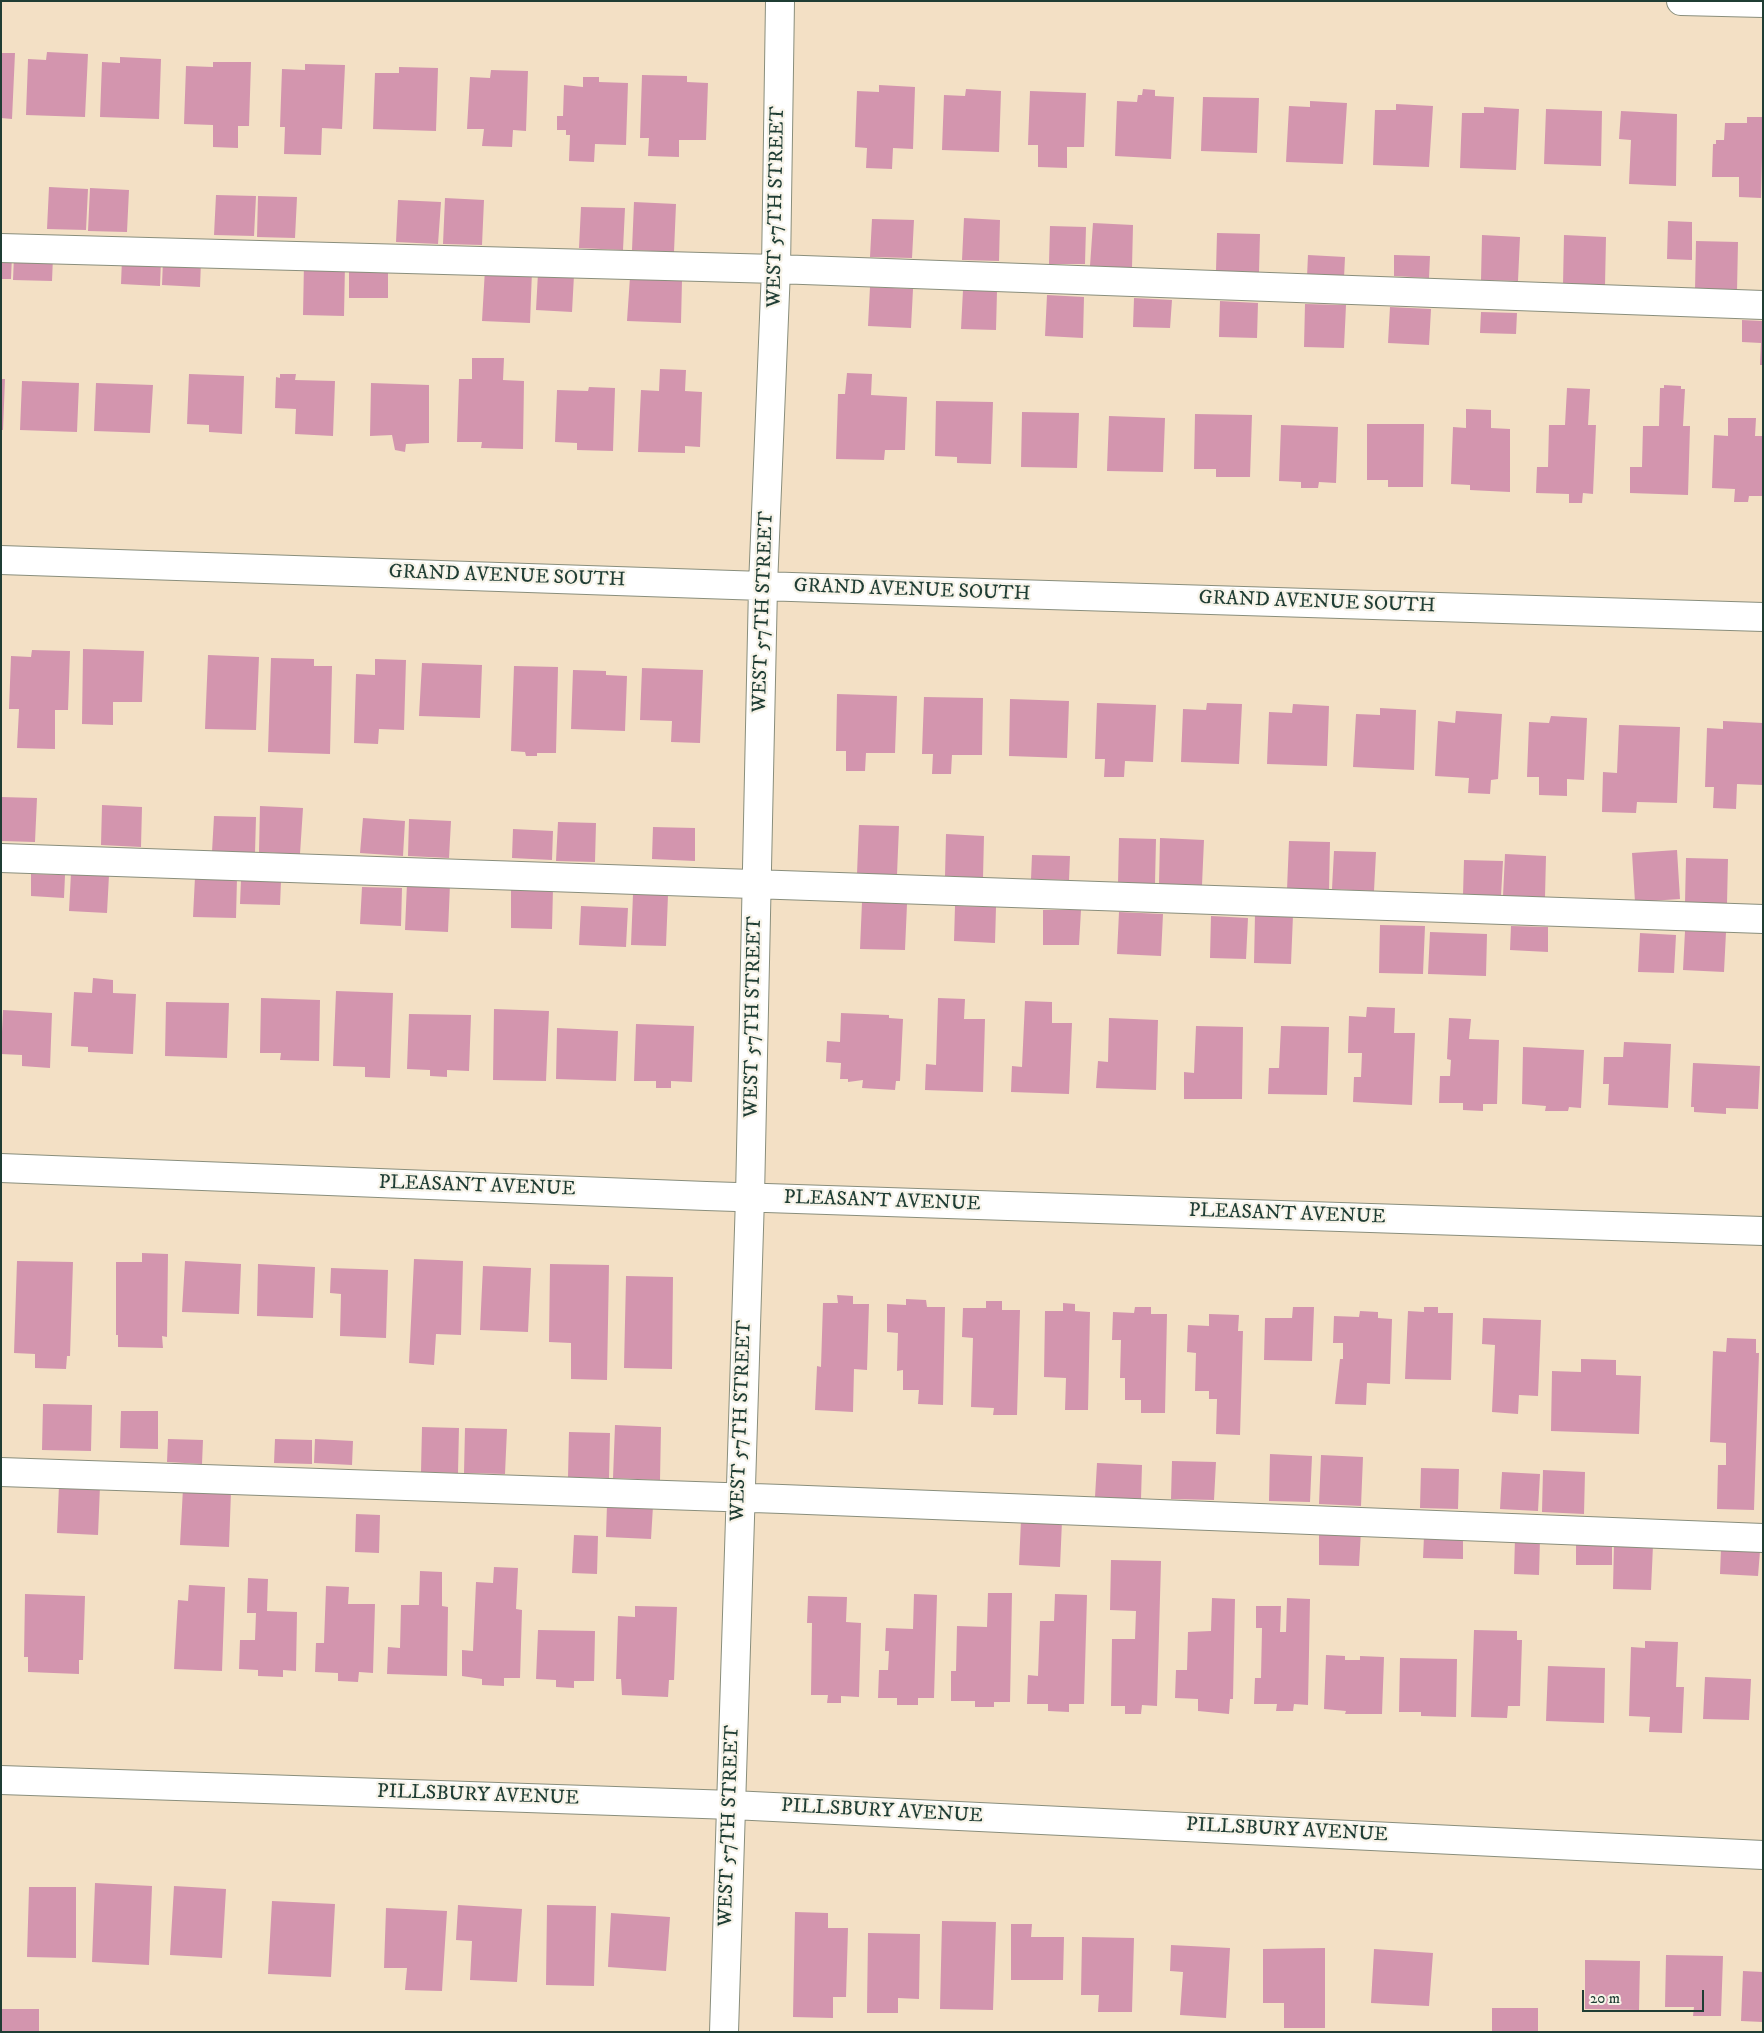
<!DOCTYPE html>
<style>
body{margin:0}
#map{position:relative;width:1764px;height:2033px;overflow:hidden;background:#f3e0c5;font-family:"IM FELL DW Pica",serif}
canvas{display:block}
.frame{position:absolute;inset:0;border:2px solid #1f3d34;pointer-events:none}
.scale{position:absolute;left:1582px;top:1990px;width:122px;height:22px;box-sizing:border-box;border:2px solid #1f3d34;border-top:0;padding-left:6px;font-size:15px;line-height:18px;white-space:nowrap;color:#1f3d34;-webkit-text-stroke:4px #f7f3e8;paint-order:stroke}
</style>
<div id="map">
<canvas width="1764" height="2033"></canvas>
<div class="frame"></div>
<div class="scale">20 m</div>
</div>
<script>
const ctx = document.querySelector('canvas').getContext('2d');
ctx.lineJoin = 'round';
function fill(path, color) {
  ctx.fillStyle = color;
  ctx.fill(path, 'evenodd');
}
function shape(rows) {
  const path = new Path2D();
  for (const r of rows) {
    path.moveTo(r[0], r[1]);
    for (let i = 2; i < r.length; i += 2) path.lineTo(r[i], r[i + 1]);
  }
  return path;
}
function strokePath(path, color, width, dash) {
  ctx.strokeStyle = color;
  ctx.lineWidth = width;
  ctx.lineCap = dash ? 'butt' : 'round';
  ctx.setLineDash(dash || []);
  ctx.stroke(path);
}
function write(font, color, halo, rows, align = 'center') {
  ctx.font = font + ' "IM FELL DW Pica",serif';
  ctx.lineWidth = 4.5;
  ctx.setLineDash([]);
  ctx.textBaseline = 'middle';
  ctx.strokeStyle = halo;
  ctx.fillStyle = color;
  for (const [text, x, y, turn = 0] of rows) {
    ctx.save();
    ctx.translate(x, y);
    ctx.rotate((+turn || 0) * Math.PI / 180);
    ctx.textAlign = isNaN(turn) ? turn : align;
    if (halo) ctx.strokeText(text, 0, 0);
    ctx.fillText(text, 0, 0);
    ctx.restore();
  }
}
fill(shape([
 [47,52,88,54,85,117,26,115,28,59,46,60],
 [1,53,15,53,12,119,1,118],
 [120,57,161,59,159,119,100,117,102,62,120,63],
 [213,62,251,62,249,126,238,126,238,148,213,147,213,125,184,124,186,66,213,67],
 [305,64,345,65,342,129,322,128,321,155,284,154,285,127,280,127,282,69,305,70],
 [399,67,438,68,436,131,373,129,375,73,399,73],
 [491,70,528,71,526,131,513,130,512,147,482,146,484,129,467,129,470,77,490,78],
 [642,75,687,76,687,82,708,83,706,140,679,140,679,157,648,156,649,138,640,138],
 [583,77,599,77,599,82,628,83,626,145,595,144,594,162,569,161,570,135,566,135,566,130,557,130,557,116,563,116,564,85,583,87],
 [879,85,915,87,913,149,893,148,892,169,866,168,867,148,855,147,857,91,879,92],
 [966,89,1001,91,999,152,942,150,944,95,965,96],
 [1143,89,1155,90,1155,96,1174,97,1171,159,1115,156,1117,101,1137,102,1138,95,1142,95],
 [1030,91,1086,93,1084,147,1067,147,1067,168,1038,167,1038,145,1028,145],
 [1203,97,1259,98,1257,153,1201,151],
 [1310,101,1347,103,1343,164,1286,162,1289,106,1310,107],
 [1396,104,1433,106,1429,167,1373,165,1375,110,1396,110],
 [1484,107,1519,109,1516,170,1460,168,1462,113,1484,113],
 [1546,109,1602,111,1601,166,1544,164],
 [1621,111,1677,114,1676,186,1629,184,1631,140,1619,139],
 [1747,117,1763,117,1761,198,1739,197,1739,177,1712,177,1713,144,1716,144,1716,140,1724,140,1725,123,1747,123],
 [49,187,88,189,86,230,47,229],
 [90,188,129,190,127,232,88,231],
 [216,195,256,196,254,236,214,235],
 [258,196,297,197,295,238,257,237],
 [445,198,484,200,482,245,443,244],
 [398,200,441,202,438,244,396,242],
 [634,202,676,204,674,252,632,250],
 [581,207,625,208,623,250,579,248],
 [964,218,1000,220,999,261,962,260],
 [872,219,914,220,912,258,870,257],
 [1668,221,1692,222,1692,260,1667,259],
 [1093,223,1133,225,1132,268,1090,266],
 [1050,226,1086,227,1085,264,1049,264],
 [1217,233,1260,234,1259,272,1216,271],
 [1482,235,1520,237,1518,281,1481,280],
 [1564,235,1606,237,1605,286,1563,285],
 [1696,241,1738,242,1737,291,1695,290],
 [1,255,12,255,11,279,1,279],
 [1308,255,1345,257,1344,278,1307,277],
 [1394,255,1430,256,1429,278,1394,276],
 [14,256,53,257,52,281,13,280],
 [122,259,161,261,160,286,121,284],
 [163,260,201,261,200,287,162,285],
 [304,263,345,264,344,316,303,315],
 [485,269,532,271,530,323,482,321],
 [349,272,388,272,388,298,349,298],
 [538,273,574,275,572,312,536,310],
 [630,277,682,280,681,323,627,321],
 [870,287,913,289,911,328,868,326],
 [963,290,997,291,996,330,961,329],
 [1047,295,1084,297,1083,338,1045,336],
 [1134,298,1172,300,1170,328,1133,327],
 [1220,301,1258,303,1257,338,1219,337],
 [1305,304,1346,305,1344,348,1304,347],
 [1390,307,1431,309,1429,345,1388,343],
 [1481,312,1517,313,1516,334,1480,333],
 [1742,320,1763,321,1763,365,1760,365,1761,343,1742,342],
 [472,358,504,358,503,380,524,381,523,449,481,448,482,442,457,442,459,379,472,379],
 [660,369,686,370,685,391,702,392,700,447,685,446,685,453,638,452,641,390,659,391],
 [847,373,872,374,871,395,907,397,905,450,885,450,884,460,836,459,838,394,845,394],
 [189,374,244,376,242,434,209,432,209,425,187,424],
 [280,374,296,374,295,380,335,381,333,436,295,434,296,409,275,408,276,377,280,378],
 [1,379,5,379,3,430,1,430],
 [22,381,79,383,77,432,20,430],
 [96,383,153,385,150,433,94,431],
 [371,383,429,385,429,443,406,444,405,452,395,450,392,435,370,436],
 [1664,385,1681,386,1681,389,1685,389,1683,426,1690,426,1688,495,1630,493,1630,467,1642,467,1643,426,1659,426,1660,388,1664,388],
 [589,387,615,388,613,451,577,450,577,443,555,442,557,390,588,391],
 [1567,388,1590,389,1588,425,1596,425,1593,494,1583,493,1582,503,1569,503,1569,494,1536,493,1537,467,1548,467,1549,425,1565,425],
 [936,401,993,402,991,464,957,463,957,457,935,456],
 [1466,409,1491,410,1491,428,1510,429,1510,492,1470,490,1470,485,1451,484,1453,427,1466,428],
 [1022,412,1079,413,1077,468,1021,467],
 [1195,414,1252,415,1250,477,1216,477,1216,469,1194,469],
 [1109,416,1165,418,1163,472,1107,471],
 [1728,418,1756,418,1755,436,1763,436,1763,496,1749,496,1748,502,1734,502,1735,489,1712,488,1714,435,1728,436],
 [1367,424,1424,424,1423,487,1388,487,1388,480,1367,480],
 [1281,425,1338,427,1336,483,1319,482,1318,488,1301,488,1301,482,1279,481],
 [83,649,144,651,142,702,113,702,113,725,82,724],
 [32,650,70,651,68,710,55,710,55,749,17,748,19,709,9,709,11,656,31,657],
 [208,655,259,657,256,730,205,729],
 [271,658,314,659,314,666,332,666,330,754,268,752],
 [375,659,406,660,404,730,379,729,378,744,354,743,356,674,375,675],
 [422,663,482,665,480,718,419,716],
 [514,666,558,667,556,753,537,753,537,756,526,756,525,752,511,751],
 [642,668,703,670,700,743,671,742,672,721,640,720],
 [573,670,606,671,606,675,627,676,625,731,571,729],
 [837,694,897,696,895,753,866,753,865,771,846,771,846,751,836,751],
 [924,697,983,698,982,755,952,755,951,774,932,774,933,754,922,754],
 [1010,699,1069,701,1067,758,1009,756],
 [1097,703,1156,705,1153,762,1125,761,1124,777,1104,777,1105,759,1095,759],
 [1207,703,1242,704,1239,764,1181,762,1183,709,1206,710],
 [1293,704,1329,706,1327,766,1267,764,1269,712,1292,713],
 [1380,708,1416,710,1414,770,1353,767,1356,714,1380,715],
 [1456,711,1502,714,1498,779,1491,780,1490,794,1468,793,1469,778,1435,776,1438,721,1455,723],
 [1551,716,1587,718,1584,780,1567,779,1567,796,1539,795,1539,777,1527,777,1529,722,1549,723],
 [1723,721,1763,723,1763,785,1737,784,1736,809,1713,808,1714,787,1705,787,1707,728,1723,729],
 [1619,725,1680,727,1677,803,1637,802,1636,813,1602,812,1603,772,1617,773],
 [1,797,37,798,35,842,1,841],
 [102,805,142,807,141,847,101,845],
 [260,806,303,808,300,854,259,852],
 [214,816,256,817,255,853,212,852],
 [363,818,405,821,403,856,360,853],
 [409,819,451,821,449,858,408,856],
 [558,822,596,823,595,862,556,861],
 [859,825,899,826,897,875,857,874],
 [653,827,695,828,695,861,652,859],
 [513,829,553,831,552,860,512,858],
 [946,834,984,836,983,878,945,876],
 [1119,838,1156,839,1155,884,1118,883],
 [1160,838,1204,840,1202,885,1159,884],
 [1289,841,1330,842,1329,891,1287,890],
 [1677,850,1680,899,1635,902,1632,853],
 [1334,851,1376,852,1374,891,1332,889],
 [1505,854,1546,856,1545,897,1503,896],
 [1032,855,1070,856,1069,880,1031,879],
 [1686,858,1728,859,1727,904,1685,903],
 [1464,860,1503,861,1501,896,1463,895],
 [71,873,109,875,107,913,69,911],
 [31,874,65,875,64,898,31,896],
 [195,877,237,878,236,918,193,917],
 [241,880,281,881,280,905,240,904],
 [407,883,450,884,448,932,405,930],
 [362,887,402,888,401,926,360,924],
 [511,887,553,888,552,929,511,928],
 [633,894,668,895,666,946,631,945],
 [862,902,907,904,905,950,860,949],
 [581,906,628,908,626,947,579,945],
 [955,906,996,907,995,943,954,941],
 [1043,910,1081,910,1079,945,1043,945],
 [1119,912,1163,914,1161,956,1117,954],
 [1255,914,1293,915,1291,964,1254,963],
 [1211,916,1248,918,1246,959,1210,958],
 [1380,925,1425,926,1423,974,1379,973],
 [1511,926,1548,927,1548,952,1510,950],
 [1685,931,1726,932,1724,972,1683,970],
 [1430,932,1487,934,1486,976,1428,974],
 [1640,933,1676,935,1674,973,1638,972],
 [93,978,113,980,113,993,136,994,133,1054,88,1052,88,1047,71,1046,74,992,92,993],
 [336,991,393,993,390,1078,365,1077,365,1067,333,1066],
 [261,998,320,1000,319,1061,280,1060,281,1053,260,1053],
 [938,998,965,999,964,1019,985,1019,983,1092,925,1090,926,1064,936,1065],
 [1025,1001,1052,1002,1052,1023,1072,1023,1069,1094,1011,1092,1012,1066,1022,1067],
 [166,1002,229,1003,227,1058,165,1056],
 [1367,1007,1395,1008,1394,1033,1415,1033,1412,1105,1353,1102,1354,1077,1361,1077,1362,1053,1348,1053,1349,1016,1366,1017],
 [494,1009,549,1011,546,1081,493,1080],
 [3,1010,52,1013,50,1068,22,1066,22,1055,1,1054],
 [841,1013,889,1015,889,1018,903,1019,900,1081,896,1081,895,1090,862,1088,863,1080,848,1082,848,1079,840,1079,841,1063,826,1062,827,1041,840,1042],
 [409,1014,471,1015,469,1071,447,1070,447,1077,430,1076,430,1070,407,1069],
 [1109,1018,1158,1020,1156,1090,1096,1088,1098,1061,1108,1062],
 [1449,1018,1471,1019,1469,1039,1499,1040,1497,1104,1483,1104,1483,1111,1463,1110,1463,1103,1439,1103,1440,1076,1450,1076,1451,1060,1447,1059],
 [636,1024,694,1026,692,1082,671,1081,671,1088,656,1088,656,1081,634,1081],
 [1196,1026,1243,1027,1242,1099,1184,1099,1184,1072,1194,1073],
 [1281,1026,1329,1027,1327,1095,1268,1094,1269,1068,1279,1068],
 [557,1028,618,1031,616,1081,556,1079],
 [1624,1042,1671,1044,1668,1108,1608,1105,1609,1084,1603,1084,1604,1057,1623,1057],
 [1523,1047,1584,1050,1581,1108,1569,1107,1568,1111,1545,1111,1546,1106,1522,1104],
 [1693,1063,1760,1066,1758,1109,1726,1108,1726,1114,1694,1112,1694,1107,1691,1107],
 [142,1253,168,1254,167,1337,162,1336,163,1348,118,1347,118,1335,116,1335,116,1262,142,1262],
 [414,1259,463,1261,461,1335,436,1334,434,1365,409,1363],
 [17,1261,73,1262,70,1356,67,1356,66,1369,35,1368,35,1354,14,1353],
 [185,1261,241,1264,239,1314,182,1312],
 [258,1264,315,1267,313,1318,257,1316],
 [550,1264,609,1265,607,1380,571,1379,571,1343,549,1342],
 [483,1266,531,1268,528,1332,480,1330],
 [331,1268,388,1270,386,1338,340,1336,341,1294,330,1293],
 [626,1276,673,1277,672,1369,624,1368],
 [837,1295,853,1296,853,1304,869,1304,867,1370,854,1369,853,1412,815,1410,817,1366,821,1367,823,1303,838,1303],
 [906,1299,926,1300,927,1307,945,1307,943,1405,918,1404,919,1390,903,1390,903,1370,897,1371,898,1333,887,1332,887,1304,906,1305],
 [986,1301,1002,1301,1002,1310,1020,1310,1017,1415,993,1415,994,1408,971,1407,973,1338,962,1337,963,1308,986,1308],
 [1063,1303,1075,1304,1075,1311,1090,1312,1088,1410,1065,1410,1066,1378,1044,1377,1045,1311,1063,1311],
 [1135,1307,1151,1307,1151,1314,1167,1314,1165,1413,1141,1413,1141,1400,1125,1400,1125,1378,1120,1378,1121,1340,1112,1340,1113,1312,1134,1313],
 [1293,1307,1314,1307,1312,1361,1264,1360,1265,1318,1292,1318],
 [1424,1307,1438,1307,1438,1313,1453,1313,1451,1380,1405,1379,1408,1311,1424,1312],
 [1360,1311,1378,1312,1378,1318,1392,1319,1390,1384,1367,1383,1366,1405,1335,1404,1340,1359,1343,1359,1343,1343,1333,1343,1334,1316,1359,1317],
 [1209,1314,1239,1315,1238,1331,1243,1331,1240,1435,1216,1434,1217,1399,1209,1399,1209,1391,1195,1391,1196,1353,1187,1352,1188,1325,1209,1326],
 [1483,1318,1541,1320,1538,1396,1519,1395,1518,1414,1492,1412,1495,1345,1482,1344],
 [1727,1338,1756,1339,1756,1353,1759,1353,1754,1510,1717,1509,1718,1465,1726,1465,1726,1443,1710,1442,1713,1351,1726,1352],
 [1581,1359,1616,1360,1616,1375,1641,1376,1639,1434,1551,1431,1552,1371,1581,1372],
 [43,1404,92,1405,91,1451,42,1450],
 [121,1411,158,1411,158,1449,120,1448],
 [615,1425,661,1427,660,1480,613,1478],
 [422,1427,459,1428,458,1473,421,1472],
 [465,1428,507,1429,505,1474,464,1473],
 [569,1432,610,1433,609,1478,568,1477],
 [168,1439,203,1440,202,1464,167,1462],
 [275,1439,312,1440,312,1464,274,1463],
 [315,1439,353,1441,352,1465,314,1463],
 [1270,1454,1312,1456,1310,1502,1269,1501],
 [1321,1455,1363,1457,1361,1506,1319,1504],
 [1172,1461,1216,1462,1214,1500,1171,1499],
 [1097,1463,1142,1465,1141,1499,1095,1497],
 [1421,1468,1459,1469,1458,1509,1420,1508],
 [1543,1470,1585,1472,1584,1514,1542,1512],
 [1502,1472,1540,1474,1538,1511,1500,1509],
 [59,1485,100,1486,98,1535,57,1533],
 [183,1488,231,1491,229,1547,180,1545],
 [607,1504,653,1506,651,1539,606,1537],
 [356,1514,380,1515,379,1553,355,1552],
 [1021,1520,1062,1521,1060,1567,1019,1565],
 [1319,1530,1361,1531,1359,1566,1319,1565],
 [574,1535,598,1536,597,1574,572,1573],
 [1424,1536,1463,1536,1463,1559,1423,1558],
 [1515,1538,1540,1539,1539,1575,1514,1574],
 [1576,1543,1612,1544,1612,1565,1576,1565],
 [1614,1543,1653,1545,1651,1590,1613,1589],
 [1721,1549,1760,1551,1758,1576,1720,1574],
 [1111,1560,1161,1561,1157,1706,1142,1705,1141,1714,1125,1714,1125,1706,1111,1706,1112,1639,1135,1639,1136,1611,1110,1610],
 [494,1567,518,1568,516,1609,522,1610,520,1678,504,1678,504,1686,482,1685,482,1679,462,1676,462,1650,473,1651,476,1582,493,1583],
 [420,1571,442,1572,442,1606,448,1607,447,1676,387,1674,388,1647,400,1648,401,1605,419,1605],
 [248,1578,268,1579,267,1611,297,1612,296,1671,283,1670,283,1677,258,1676,258,1670,239,1669,240,1640,255,1640,256,1613,247,1613],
 [189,1585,225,1587,222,1671,174,1669,178,1600,188,1601],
 [326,1586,349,1587,348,1604,375,1604,373,1673,359,1672,358,1682,338,1681,338,1673,315,1672,316,1643,324,1643],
 [988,1593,1012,1593,1010,1702,994,1702,994,1707,975,1707,975,1701,951,1701,951,1671,956,1671,957,1626,987,1627],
 [25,1594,85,1596,83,1660,79,1660,79,1674,28,1672,28,1657,24,1657],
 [914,1594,937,1595,934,1698,918,1698,918,1705,897,1705,897,1698,878,1698,879,1670,888,1670,889,1651,885,1651,886,1628,913,1629],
 [1055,1594,1087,1595,1084,1704,1069,1704,1069,1712,1048,1711,1048,1704,1027,1704,1028,1675,1038,1676,1040,1621,1054,1621],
 [808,1596,847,1597,846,1622,861,1623,859,1697,841,1696,841,1703,827,1703,828,1695,811,1695,812,1623,807,1623],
 [1212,1598,1235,1599,1233,1699,1230,1699,1229,1714,1198,1711,1198,1699,1175,1698,1176,1670,1187,1670,1188,1632,1211,1631],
 [1287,1598,1310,1599,1308,1705,1294,1704,1293,1711,1276,1711,1277,1704,1254,1704,1255,1678,1261,1678,1262,1628,1256,1628,1256,1606,1281,1606,1280,1632,1286,1632],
 [635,1606,677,1607,674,1680,669,1680,668,1697,622,1695,621,1679,616,1679,618,1616,635,1617],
 [538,1630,595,1631,594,1681,574,1681,574,1688,556,1687,556,1680,536,1679],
 [1474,1630,1517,1631,1517,1640,1522,1640,1520,1706,1508,1706,1507,1718,1471,1717],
 [1645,1641,1678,1642,1676,1687,1684,1687,1682,1733,1649,1732,1650,1717,1629,1716,1631,1647,1645,1648],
 [1326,1655,1345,1656,1345,1660,1360,1660,1360,1656,1384,1657,1382,1714,1345,1714,1346,1711,1324,1709],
 [1400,1658,1457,1659,1456,1717,1421,1716,1421,1712,1399,1712],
 [1548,1666,1605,1668,1604,1723,1546,1721],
 [1705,1677,1751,1679,1749,1720,1703,1719],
 [95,1883,152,1886,149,1965,92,1962],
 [174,1886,226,1889,222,1958,170,1955],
 [29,1887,76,1887,76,1958,27,1957],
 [272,1901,335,1904,331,1977,268,1974],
 [458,1905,522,1909,517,1982,470,1980,472,1941,456,1940],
 [547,1905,596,1906,594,1986,546,1985],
 [386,1908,447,1911,442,1991,405,1990,407,1968,384,1968],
 [795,1912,828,1913,828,1928,848,1928,846,1997,833,1997,833,2018,793,2017],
 [611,1913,670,1917,666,1971,608,1967],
 [942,1921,996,1922,993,2010,940,2009],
 [1011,1924,1032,1924,1031,1937,1064,1937,1063,1980,1011,1980],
 [868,1933,920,1934,919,1999,898,1998,898,2013,867,2013],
 [1082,1937,1134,1938,1132,2012,1098,2012,1099,1995,1081,1995],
 [1171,1945,1230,1948,1226,2018,1180,2015,1183,1972,1170,1971],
 [1325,1948,1325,2028,1284,2028,1284,2003,1263,2003,1263,1949],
 [1374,1949,1433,1953,1429,2006,1371,2003],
 [1666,1955,1723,1956,1721,2016,1693,2016,1694,2007,1665,2007],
 [1585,1960,1640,1961,1639,2010,1585,2009],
 [1743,1971,1763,1972,1763,2022,1741,2021],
 [1492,2008,1538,2008,1538,2032,1492,2032],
 [1,2009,39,2009,39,2032,1,2032]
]), '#d395ae');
const minor = shape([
 [1681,1,1763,3],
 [1,248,776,269,1763,305],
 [1,560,821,588,1763,617],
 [1,858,1763,919],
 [1,1168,706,1196,1763,1231],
 [1,1472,782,1499,1763,1538],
 [1,1780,732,1805,1763,1855],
 [724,2032,750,1197,763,586,776,269,780,1]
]);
strokePath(minor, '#898e7c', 30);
strokePath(minor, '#fff', 28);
write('20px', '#1f3d34', '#f7f3e8', [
 ["WEST 57TH STREET",777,207,-89],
 ["GRAND AVENUE SOUTH",507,577,2],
 ["GRAND AVENUE SOUTH",912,591,2],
 ["GRAND AVENUE SOUTH",1317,603,2],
 ["WEST 57TH STREET",764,612,-88],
 ["WEST 57TH STREET",754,1017,-89],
 ["PLEASANT AVENUE",477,1187,2],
 ["PLEASANT AVENUE",882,1202,2],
 ["PLEASANT AVENUE",1287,1215,2],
 ["WEST 57TH STREET",742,1421,-88],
 ["PILLSBURY AVENUE",478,1796,2],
 ["PILLSBURY AVENUE",882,1812,3],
 ["WEST 57TH STREET",730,1826,-88],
 ["PILLSBURY AVENUE",1287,1831,3]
]);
</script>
